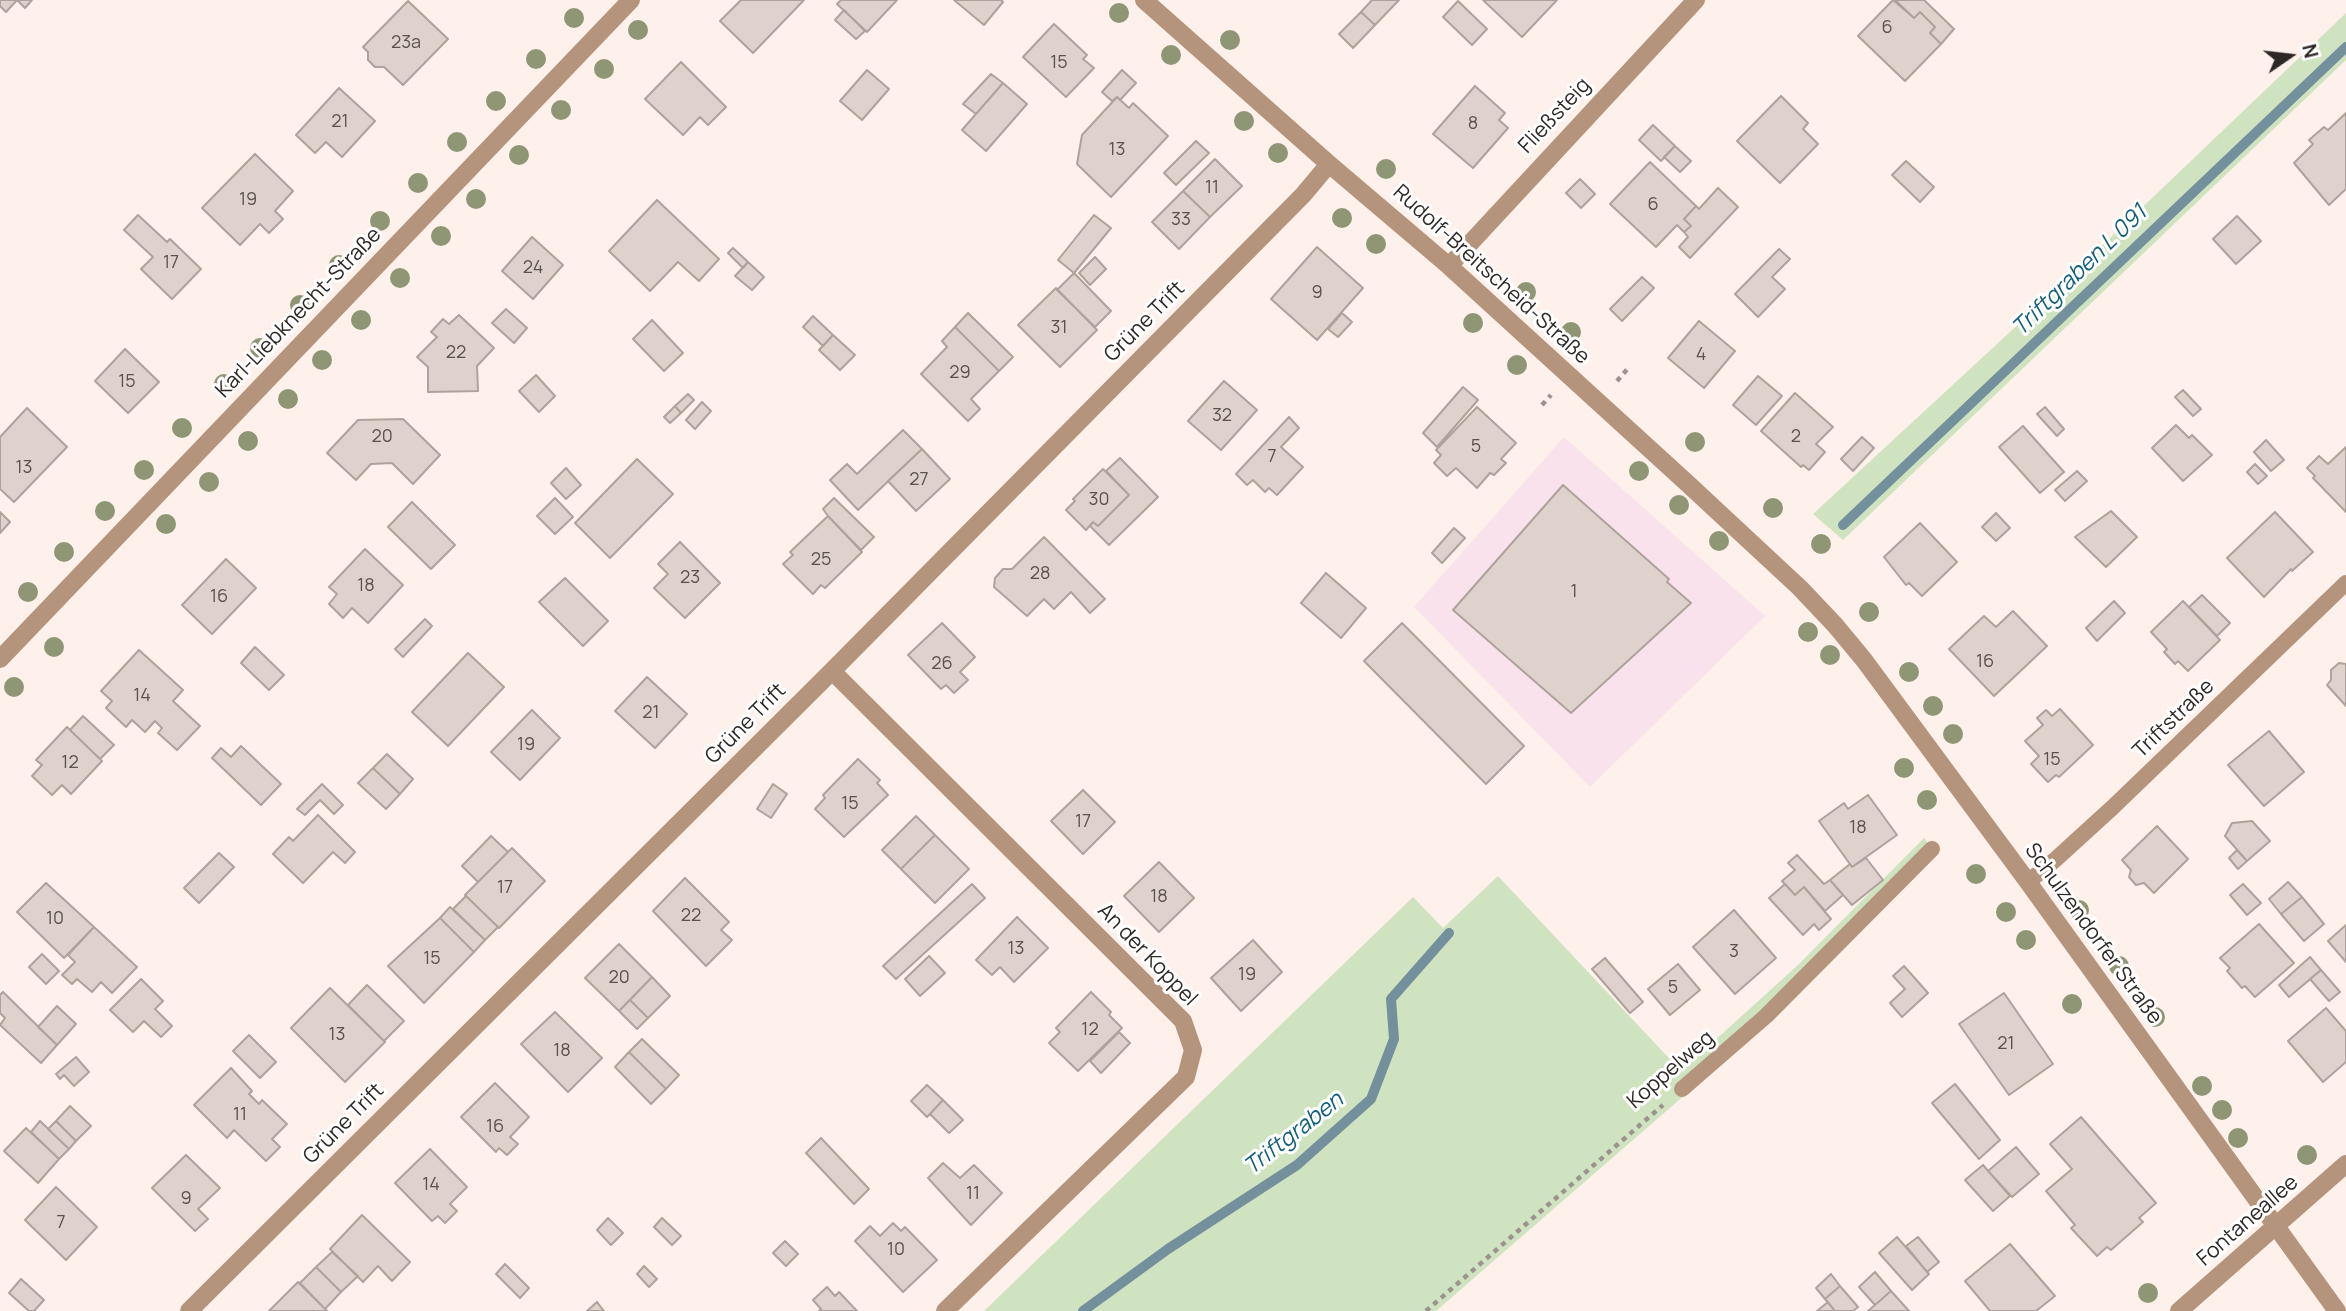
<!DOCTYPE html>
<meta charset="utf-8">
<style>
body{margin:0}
#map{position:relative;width:2346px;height:1311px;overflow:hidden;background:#fef0ea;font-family:Manrope,sans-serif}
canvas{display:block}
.north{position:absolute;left:2255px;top:21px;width:70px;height:70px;-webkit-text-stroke:5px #fff;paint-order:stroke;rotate:76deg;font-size:19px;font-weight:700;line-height:28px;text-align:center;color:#2d2826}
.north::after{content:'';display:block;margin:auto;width:24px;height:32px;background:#2d2826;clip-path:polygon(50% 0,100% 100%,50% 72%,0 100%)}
</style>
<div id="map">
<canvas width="2346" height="1311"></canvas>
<div class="north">N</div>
</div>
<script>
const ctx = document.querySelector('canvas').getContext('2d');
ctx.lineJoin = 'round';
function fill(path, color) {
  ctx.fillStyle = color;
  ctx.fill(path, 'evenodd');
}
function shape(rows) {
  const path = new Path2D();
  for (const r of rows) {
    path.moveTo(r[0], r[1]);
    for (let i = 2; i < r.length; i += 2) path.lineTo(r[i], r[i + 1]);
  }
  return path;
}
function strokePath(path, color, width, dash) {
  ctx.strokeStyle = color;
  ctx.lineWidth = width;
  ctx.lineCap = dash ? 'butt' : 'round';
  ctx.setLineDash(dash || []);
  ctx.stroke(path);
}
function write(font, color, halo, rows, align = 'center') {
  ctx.font = font + ' Manrope,sans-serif';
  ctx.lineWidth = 6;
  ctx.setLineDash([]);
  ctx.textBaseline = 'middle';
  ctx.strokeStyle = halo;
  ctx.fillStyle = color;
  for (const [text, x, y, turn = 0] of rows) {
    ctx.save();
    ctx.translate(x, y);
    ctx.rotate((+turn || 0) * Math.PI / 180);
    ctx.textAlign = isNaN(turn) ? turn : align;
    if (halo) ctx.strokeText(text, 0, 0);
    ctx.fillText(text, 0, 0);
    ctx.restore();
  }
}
fill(shape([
 [1564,437,1765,616,1590,787,1414,607]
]), '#fae2ec');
fill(shape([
 [2346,13,2346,60,1843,540,1813,514,2063,283],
 [1924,838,1936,855,1694,1087,1436,1311,984,1311,1413,897,1443,928,1498,876,1681,1071,1798,965]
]), '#d0e3c1');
strokePath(shape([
 [1843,525,2346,47],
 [1083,1311,1168,1249,1297,1165,1371,1099,1394,1039,1391,999,1449,933]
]), '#74909d', 10);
const building = shape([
 [0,0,32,0,25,8,17,0,6,12,0,6,0,0],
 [741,0,804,0,753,53,720,21,741,0],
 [841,0,897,0,867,32,837,4,841,0],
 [954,0,1001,0,1003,2,984,25,954,0],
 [1372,0,1399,0,1375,25,1361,12,1372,0],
 [1483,0,1557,0,1522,37,1483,0],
 [1893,0,1914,18,1920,12,1935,27,1930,33,1941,44,1905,81,1858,36,1893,0],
 [1895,0,1924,0,1954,29,1941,44,1930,33,1935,27,1920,12,1914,18,1895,0],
 [408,1,448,39,403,85,384,67,375,67,368,60,368,52,363,47,408,1],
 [1458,1,1487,29,1472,45,1443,17,1458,1],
 [844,10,865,31,856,39,835,20,844,10],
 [1361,12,1375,25,1353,48,1339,34,1361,12],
 [1054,24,1087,55,1083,59,1094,68,1066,97,1023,57,1054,24],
 [681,62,726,107,708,125,700,117,683,135,645,99,681,62],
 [867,70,889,89,862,120,840,101,867,70],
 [1122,70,1136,83,1120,100,1117,97,1112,101,1102,92,1122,70],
 [991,74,1003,83,976,114,963,104,991,74],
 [1003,83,1027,104,986,151,962,130,1003,83],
 [1475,86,1505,113,1499,120,1508,128,1473,168,1433,134,1475,86],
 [339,88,375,121,342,157,326,142,315,153,296,135,339,88],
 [1781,96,1808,123,1803,129,1818,144,1780,183,1737,141,1781,96],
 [1117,97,1129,108,1133,103,1168,136,1111,197,1077,164,1082,135,1117,97],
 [2346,113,2346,189,2329,205,2294,163,2313,144,2309,140,2324,127,2328,130,2346,113],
 [1653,125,1675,146,1661,161,1639,140,1653,125],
 [1196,141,1209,153,1176,185,1164,173,1196,141],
 [1675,146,1691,161,1680,172,1664,157,1675,146],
 [255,154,293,191,275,211,283,219,269,233,260,224,240,245,202,208,255,154],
 [1215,159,1242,186,1210,217,1183,191,1215,159],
 [1906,161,1934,187,1920,202,1892,175,1906,161],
 [1650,162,1696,206,1684,219,1691,226,1684,232,1677,225,1656,247,1610,204,1650,162],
 [1580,179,1595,194,1581,208,1566,193,1580,179],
 [1718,188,1738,207,1690,258,1679,247,1688,237,1684,232,1691,226,1684,219,1696,206,1699,209,1718,188],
 [1183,191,1210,217,1179,249,1152,222,1183,191],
 [657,200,719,259,699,281,678,262,650,291,609,251,657,200],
 [138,215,167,242,170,239,201,269,172,299,141,269,153,257,124,230,138,215],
 [1094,215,1111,228,1074,273,1058,260,1094,215],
 [2237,216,2261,241,2236,264,2213,239,2237,216],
 [532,237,563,265,533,299,502,271,532,237],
 [1317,247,1363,288,1317,340,1271,299,1317,247],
 [733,248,748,262,743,268,728,253,733,248],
 [1779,249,1790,259,1772,277,1785,289,1758,317,1735,294,1779,249],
 [1095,257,1106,269,1090,285,1079,273,1095,257],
 [748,262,764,277,752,290,735,276,748,262],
 [1074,273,1111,311,1095,327,1057,290,1074,273],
 [1642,277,1654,288,1622,321,1610,309,1642,277],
 [1056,288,1097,330,1060,367,1018,325,1056,288],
 [506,309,527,328,514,343,492,323,506,309],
 [968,313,1013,357,999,371,955,327,968,313],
 [1342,313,1352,322,1338,337,1328,329,1342,313],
 [459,315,494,348,477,366,478,391,428,392,428,367,417,357,437,337,431,332,443,319,449,324,459,315],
 [813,316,833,335,823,346,803,327,813,316],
 [652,320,683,353,664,371,633,339,652,320],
 [1699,321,1735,351,1704,388,1668,358,1699,321],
 [955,327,999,371,971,399,980,409,968,421,921,374,947,347,942,341,955,327],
 [833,335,855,355,840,370,819,350,833,335],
 [125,349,159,382,128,413,95,381,125,349],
 [536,375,555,396,539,412,519,391,536,375],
 [1758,376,1782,396,1756,425,1733,405,1758,376],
 [1224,381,1257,410,1221,450,1188,421,1224,381],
 [1463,387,1478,400,1437,447,1423,433,1463,387],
 [2183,390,2201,409,2193,416,2175,397,2183,390],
 [1795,393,1833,427,1816,444,1825,452,1809,470,1803,465,1801,467,1761,431,1795,393],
 [688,394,694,400,681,413,675,406,688,394],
 [702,402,711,411,695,429,686,420,702,402],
 [675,406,681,413,670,423,664,417,675,406],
 [1477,407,1516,443,1501,459,1506,463,1494,475,1490,473,1477,488,1456,468,1447,476,1434,463,1441,455,1436,450,1477,407],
 [2045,407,2064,429,2057,436,2037,414,2045,407],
 [27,408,67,447,14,502,0,489,0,437,27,408],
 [1289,417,1299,428,1281,447,1303,467,1277,495,1269,488,1265,492,1253,480,1247,485,1236,474,1289,417],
 [403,419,440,455,413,484,392,463,371,464,356,480,327,453,358,420,403,419],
 [2176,425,2189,438,2192,435,2212,455,2183,481,2152,448,2176,425],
 [2023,426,2064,472,2040,493,1999,447,2023,426],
 [903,430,922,449,858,510,830,480,847,464,857,474,903,430],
 [1862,437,1874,448,1853,471,1841,459,1862,437],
 [2266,440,2284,460,2271,471,2254,452,2266,440],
 [2346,447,2346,512,2313,478,2315,476,2307,468,2319,456,2328,464,2346,447],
 [922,449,950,479,916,511,888,481,922,449],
 [1120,458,1158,497,1109,545,1090,526,1093,522,1098,526,1129,495,1106,471,1120,458],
 [637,459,673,494,610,558,575,523,637,459],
 [2255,464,2267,476,2258,484,2247,472,2255,464],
 [566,468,581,485,566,499,551,483,566,468],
 [1103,469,1129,495,1098,526,1093,522,1086,530,1066,510,1075,501,1073,499,1103,469],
 [2077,471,2087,481,2065,501,2055,490,2077,471],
 [1563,485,1669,579,1667,582,1691,603,1571,713,1453,610,1563,485],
 [555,498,573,517,555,534,537,516,555,498],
 [834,498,874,537,861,550,828,516,823,509,834,498],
 [412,502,455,545,431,569,388,527,412,502],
 [2111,511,2137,537,2106,567,2075,537,2111,511],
 [0,512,10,522,0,533,0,512],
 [2275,512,2313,552,2292,571,2291,569,2264,597,2227,558,2275,512],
 [1996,513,2010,528,1996,541,1982,527,1996,513],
 [828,516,862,552,825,588,821,585,813,594,783,564,793,555,790,552,828,516],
 [1920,523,1957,562,1922,596,1909,583,1906,585,1884,557,1920,523],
 [1454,528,1465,538,1442,563,1432,553,1454,528],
 [1044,537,1105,599,1090,613,1071,592,1054,609,1044,599,1027,616,994,587,995,578,1003,569,1012,569,1044,537],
 [680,542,720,583,685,618,654,588,668,574,658,564,680,542],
 [365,549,403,585,368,623,352,608,343,618,329,604,337,594,329,587,365,549],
 [226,559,256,588,212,634,182,605,226,559],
 [1326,573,1366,608,1341,638,1301,603,1326,573],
 [565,578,608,621,583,646,539,602,565,578],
 [2202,595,2230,623,2217,636,2189,607,2202,595],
 [2114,601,2125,613,2097,641,2086,628,2114,601],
 [2183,601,2220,640,2188,671,2178,661,2175,664,2164,652,2167,649,2151,632,2183,601],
 [2013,611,2047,646,1994,696,1949,649,1984,616,1996,627,2013,611],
 [425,619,432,626,403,657,395,649,425,619],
 [942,623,975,657,960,672,968,680,954,693,946,685,941,689,908,655,942,623],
 [1402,623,1524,746,1486,784,1364,661,1402,623],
 [255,647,284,675,269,690,241,663,255,647],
 [139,650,183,690,173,701,200,726,177,750,158,733,162,728,155,721,145,732,132,720,126,727,106,708,112,701,101,691,139,650],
 [468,653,504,687,448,746,412,712,468,653],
 [2339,663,2346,664,2346,706,2327,685,2331,680,2331,670,2339,663],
 [647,677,687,714,655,748,615,711,647,677],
 [2060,709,2093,745,2059,777,2056,775,2048,782,2031,764,2039,756,2025,741,2043,725,2037,718,2046,710,2052,716,2060,709],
 [532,710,560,738,520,780,491,752,532,710],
 [83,716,114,745,100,759,70,730,83,716],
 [67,727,102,761,71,794,62,785,52,795,32,776,42,765,36,760,67,727],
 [2269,731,2304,772,2264,806,2228,765,2269,731],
 [241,746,281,784,261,805,212,758,221,748,231,757,241,746],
 [387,754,413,779,400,794,373,768,387,754],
 [858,759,880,780,877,783,888,795,844,837,815,809,825,798,823,795,858,759],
 [373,768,400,794,386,809,358,783,373,768],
 [322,784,343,805,334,814,320,800,305,815,297,809,322,784],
 [773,784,787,794,771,818,757,809,773,784],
 [1083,790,1115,822,1083,854,1051,821,1083,790],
 [1868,795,1897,835,1852,867,1819,821,1844,803,1848,809,1868,795],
 [318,815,355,852,345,863,333,852,303,883,273,854,289,837,293,841,318,815],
 [916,816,935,835,901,869,882,850,916,816],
 [2252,821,2270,841,2247,861,2225,836,2232,823,2252,821],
 [2157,826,2188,859,2154,893,2144,883,2136,885,2129,877,2131,870,2122,860,2157,826],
 [935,835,969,869,935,903,901,869,935,835],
 [491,836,508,852,478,882,462,866,491,836],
 [512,848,545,881,499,928,465,895,512,848],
 [2237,850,2247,861,2238,869,2229,858,2237,850],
 [219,853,234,867,199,903,184,888,219,853],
 [1797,855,1824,884,1830,880,1843,895,1825,911,1804,887,1795,895,1782,881,1795,870,1788,863,1797,855],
 [1866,858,1883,880,1852,905,1830,880,1850,864,1852,867,1866,858],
 [1159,862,1194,898,1159,932,1124,896,1159,862],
 [685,878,729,922,721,930,732,940,706,966,653,911,685,878],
 [2288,882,2302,897,2281,914,2269,899,2288,882],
 [46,883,94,927,64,958,17,912,46,883],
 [972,884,985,898,896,979,883,966,972,884],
 [1785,884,1795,895,1804,887,1831,919,1819,930,1814,924,1803,935,1769,898,1785,884],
 [2243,884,2261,903,2247,915,2230,895,2243,884],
 [466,896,498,927,485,940,453,909,466,896],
 [2302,897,2324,924,2304,941,2281,914,2302,897],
 [450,907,485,940,474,952,440,918,450,907],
 [1734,910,1776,958,1735,994,1693,947,1734,910],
 [1017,917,1048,948,1014,982,1000,967,992,975,976,960,1017,917],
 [440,918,474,952,424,1003,388,966,440,918],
 [2259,924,2294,963,2255,997,2245,986,2242,988,2227,971,2230,968,2220,958,2259,924],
 [2346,925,2346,962,2328,941,2346,925],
 [94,927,137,967,112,993,101,982,92,992,77,979,72,984,62,975,75,962,68,955,94,927],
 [1253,940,1282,972,1241,1011,1211,978,1253,940],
 [619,944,652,977,619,1011,585,978,619,944],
 [42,954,59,971,46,984,29,967,42,954],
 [929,956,945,973,920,996,905,979,929,956],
 [2310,957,2321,970,2289,997,2279,985,2310,957],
 [1605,958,1643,1002,1630,1013,1592,969,1605,958],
 [1678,964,1700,990,1670,1015,1648,989,1678,964],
 [1904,966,1928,993,1902,1017,1890,1003,1905,989,1893,976,1904,966],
 [2321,970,2340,992,2329,1001,2310,979,2321,970],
 [652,977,670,996,648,1018,630,1000,652,977],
 [141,979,163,1001,155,1009,172,1026,161,1037,144,1021,133,1032,110,1010,141,979],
 [367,985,404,1021,384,1041,348,1005,367,985],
 [330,988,385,1042,345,1082,291,1028,330,988],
 [3,992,57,1045,41,1063,0,1025,5,1018,0,1013,0,995,3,992],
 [1091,992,1111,1012,1109,1015,1122,1028,1078,1071,1049,1043,1060,1032,1056,1028,1091,992],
 [2004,993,2053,1064,2009,1095,1959,1024,2004,993],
 [630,1000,648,1018,637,1029,619,1011,630,1000],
 [57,1006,76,1024,57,1045,38,1027,57,1006],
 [2326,1008,2346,1031,2346,1062,2323,1082,2288,1041,2326,1008],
 [555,1012,602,1058,568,1092,521,1044,555,1012],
 [1119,1032,1130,1043,1101,1073,1090,1061,1119,1032],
 [249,1035,276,1062,260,1078,233,1051,249,1035],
 [642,1039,679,1075,666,1089,629,1052,642,1039],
 [629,1052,666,1089,651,1104,615,1067,629,1052],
 [76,1057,89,1072,74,1086,64,1075,60,1079,56,1074,76,1057],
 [231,1068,252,1091,249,1094,259,1104,262,1100,287,1124,272,1139,280,1147,266,1161,234,1130,227,1138,194,1105,231,1068],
 [495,1083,529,1117,510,1137,518,1144,507,1155,499,1148,496,1152,461,1117,495,1083],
 [1955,1084,2000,1140,1979,1159,1932,1103,1955,1084],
 [927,1085,943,1100,927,1117,911,1101,927,1085],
 [943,1100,963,1120,949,1133,930,1114,943,1100],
 [70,1106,91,1126,76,1141,56,1121,70,1106],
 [2081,1117,2156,1203,2139,1218,2143,1222,2111,1250,2107,1247,2097,1256,2071,1228,2075,1225,2046,1191,2072,1169,2050,1144,2081,1117],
 [40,1121,69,1149,59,1159,31,1132,40,1121],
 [56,1121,76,1141,69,1149,48,1129,56,1121],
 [26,1128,59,1159,38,1183,4,1151,26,1128],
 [821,1138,869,1189,854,1204,806,1153,821,1138],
 [2016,1147,2039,1174,2012,1197,1988,1171,2016,1147],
 [430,1149,467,1187,450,1204,457,1211,445,1223,438,1216,432,1221,395,1183,430,1149],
 [186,1155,220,1188,198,1209,208,1219,195,1231,152,1188,186,1155],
 [943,1163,960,1178,974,1165,1002,1193,971,1225,928,1178,943,1163],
 [1983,1165,2010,1196,1993,1211,1965,1180,1983,1165],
 [56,1187,97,1227,66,1260,25,1220,56,1187],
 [362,1215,410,1262,392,1281,378,1266,363,1282,330,1249,362,1215],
 [608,1218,623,1233,611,1245,597,1230,608,1218],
 [662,1218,681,1236,672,1245,654,1227,662,1218],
 [893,1223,901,1231,905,1227,937,1260,903,1292,855,1241,870,1226,880,1236,893,1223],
 [1897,1237,1929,1274,1912,1290,1879,1253,1897,1237],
 [1918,1237,1939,1262,1927,1272,1906,1246,1918,1237],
 [785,1241,798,1254,786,1266,773,1253,785,1241],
 [2010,1244,2055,1296,2036,1311,1990,1311,1965,1281,2010,1244],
 [332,1252,358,1276,341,1292,316,1267,332,1252],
 [505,1264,529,1288,520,1298,496,1274,505,1264],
 [644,1266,657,1279,649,1287,637,1274,644,1266],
 [316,1267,341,1292,325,1309,300,1283,316,1267],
 [1875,1272,1891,1291,1875,1305,1859,1287,1875,1272],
 [1831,1274,1840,1286,1825,1299,1816,1288,1831,1274],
 [21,1279,44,1300,34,1311,29,1311,9,1293,21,1279],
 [298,1282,327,1311,269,1311,298,1282],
 [1840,1286,1858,1307,1853,1311,1835,1311,1825,1299,1840,1286],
 [827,1287,835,1296,839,1292,857,1311,819,1311,821,1309,813,1300,827,1287],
 [1891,1291,1909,1311,1868,1311,1875,1305,1891,1291],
 [597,1302,604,1311,587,1311,597,1302],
 [1828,1302,1835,1311,1817,1311,1828,1302]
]);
fill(building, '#dfd2cc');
strokePath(building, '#aea29c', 2);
strokePath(shape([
 [1617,381,1630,366],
 [1542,405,1551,395],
 [1426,1311,1663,1105]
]), '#9c938e', 4.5, [5, 5]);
strokePath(shape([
 [2028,882,2056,859,2113,807,2346,583],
 [1682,1089,1766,1016,1932,849]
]), '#b5947d', 16);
strokePath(shape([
 [1144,0,1329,164,1449,266,1687,483,1800,588,1835,625,1864,660,2028,882,2337,1311],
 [1449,266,1696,0],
 [832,671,1183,1021,1193,1050,1186,1077,945,1311],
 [189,1311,832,671,1303,195,1329,164],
 [2179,1311,2346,1164]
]), '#b5947d', 18);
strokePath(shape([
 [0,659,631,0]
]), '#b5947d', 18);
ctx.fillStyle = '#8e9676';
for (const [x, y] of [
 [1119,13],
 [574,18],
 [638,30],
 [1230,40],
 [1171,55],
 [536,59],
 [604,69],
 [496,101],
 [561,110],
 [1244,121],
 [457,142],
 [1278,153],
 [519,155],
 [1386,169],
 [418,183],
 [476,199],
 [1342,218],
 [380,221],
 [441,236],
 [1376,244],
 [339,265],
 [400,278],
 [1526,292],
 [300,305],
 [361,320],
 [1473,323],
 [1571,332],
 [260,348],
 [322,360],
 [1517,365],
 [224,384],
 [288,399],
 [182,428],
 [248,441],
 [1695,442],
 [144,470],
 [1639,471],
 [209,482],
 [1679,505],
 [1773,508],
 [105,511],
 [166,524],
 [1719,541],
 [1821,544],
 [64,552],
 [28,592],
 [1869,612],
 [1808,632],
 [54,647],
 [1830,655],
 [1909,672],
 [14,687],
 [1933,706],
 [1953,734],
 [1904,768],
 [1927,800],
 [1976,874],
 [2079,910],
 [2006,912],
 [2026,940],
 [2119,966],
 [2072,1004],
 [2155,1017],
 [2202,1086],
 [2222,1110],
 [2238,1138],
 [2307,1155],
 [2148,1293]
]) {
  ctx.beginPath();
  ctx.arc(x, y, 10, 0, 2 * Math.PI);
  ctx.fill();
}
write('18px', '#5a5250', null, [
 ["6",1887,28],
 ["23a",406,43],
 ["15",1059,63],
 ["21",340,122],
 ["8",1473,124],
 ["13",1117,150],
 ["11",1212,188],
 ["19",248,200],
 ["6",1653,205],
 ["33",1181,220],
 ["17",171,263],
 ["24",533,268],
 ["9",1317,293],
 ["31",1059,328],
 ["22",456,353],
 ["4",1701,355],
 ["29",960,373],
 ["15",127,382],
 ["32",1222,416],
 ["20",382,437],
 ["2",1796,437],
 ["5",1476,447],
 ["7",1272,457],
 ["13",24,468],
 ["27",919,480],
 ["30",1099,500],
 ["25",821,560],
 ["28",1040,574],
 ["23",690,578],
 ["18",366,586],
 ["1",1574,592],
 ["16",219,597],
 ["16",1985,662],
 ["26",942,664],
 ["14",142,696],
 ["21",651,713],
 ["19",526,745],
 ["15",2052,760],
 ["12",70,763],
 ["15",850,804],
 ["17",1083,822],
 ["18",1858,828],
 ["17",505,888],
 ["18",1159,897],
 ["22",691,916],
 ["10",55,919],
 ["13",1016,949],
 ["3",1734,952],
 ["15",432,959],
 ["19",1247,975],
 ["20",619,978],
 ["5",1673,988],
 ["12",1090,1030],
 ["13",337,1035],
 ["21",2006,1044],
 ["18",562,1051],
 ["11",240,1115],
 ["16",495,1127],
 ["14",431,1185],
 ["11",973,1194],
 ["9",186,1199],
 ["7",61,1223],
 ["10",896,1250]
]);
write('21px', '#2d2826', '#fff', [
 ["Fließsteig",1555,116,-47],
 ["Rudolf-Breitscheid-Straße",1491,275,42],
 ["Karl-Liebknecht-Straße",299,313,-46],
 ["Grüne Trift",1145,322,-45],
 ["Triftstraße",2174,719,-44],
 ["Grüne Trift",746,724,-45],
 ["Schulzendorfer Straße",2093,934,54],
 ["An der Koppel",1147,955,46],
 ["Koppelweg",1671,1070,-41],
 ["Grüne Trift",344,1124,-45],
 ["Fontaneallee",2248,1221,-41]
]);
write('italic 23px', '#135f7d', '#fff', [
 ["Triftgraben L 091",2080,271,-44],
 ["Triftgraben",1294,1134,-38]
]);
</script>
